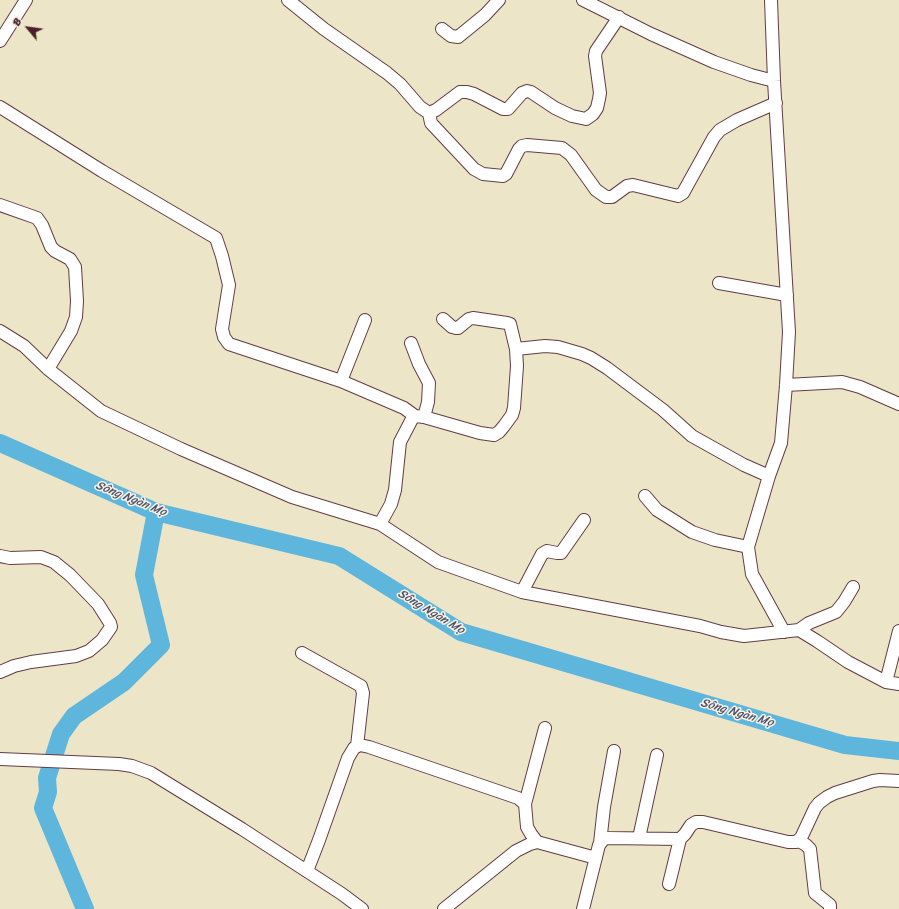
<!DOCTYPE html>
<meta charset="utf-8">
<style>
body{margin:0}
#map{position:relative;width:899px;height:909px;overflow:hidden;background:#ece5c8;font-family:Sriracha,sans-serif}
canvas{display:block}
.north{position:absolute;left:8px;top:8px;width:40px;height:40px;-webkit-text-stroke:3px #f7f3e8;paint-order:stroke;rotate:299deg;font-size:11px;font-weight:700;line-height:16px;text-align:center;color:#4a1f2b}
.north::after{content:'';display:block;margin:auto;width:14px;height:18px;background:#4a1f2b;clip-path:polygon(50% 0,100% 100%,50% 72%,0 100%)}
</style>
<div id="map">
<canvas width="899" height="909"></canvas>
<div class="north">B</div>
</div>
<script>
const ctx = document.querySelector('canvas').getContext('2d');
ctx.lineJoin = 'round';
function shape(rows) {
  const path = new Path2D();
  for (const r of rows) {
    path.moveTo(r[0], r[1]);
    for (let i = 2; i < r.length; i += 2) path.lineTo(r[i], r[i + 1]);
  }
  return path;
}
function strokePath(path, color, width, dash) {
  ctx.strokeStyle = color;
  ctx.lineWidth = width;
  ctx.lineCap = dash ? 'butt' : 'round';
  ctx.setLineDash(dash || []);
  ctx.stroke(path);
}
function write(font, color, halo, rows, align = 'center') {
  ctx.font = font + ' Sriracha,sans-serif';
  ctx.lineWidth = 3;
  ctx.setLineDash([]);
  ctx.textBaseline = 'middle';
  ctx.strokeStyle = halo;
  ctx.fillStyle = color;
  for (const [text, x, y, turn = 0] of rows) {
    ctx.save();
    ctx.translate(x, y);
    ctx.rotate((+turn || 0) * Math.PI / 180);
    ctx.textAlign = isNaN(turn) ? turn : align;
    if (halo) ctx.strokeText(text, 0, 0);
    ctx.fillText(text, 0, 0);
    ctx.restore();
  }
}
strokePath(shape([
 [0,443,156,512,339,556,461,632,845,745,899,751],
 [85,909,43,808,48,792,47,778,61,734,74,716,124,682,161,645,144,575,156,512]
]), '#5fb6dc', 18);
const minor = shape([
 [288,0,324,29,387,73,400,84,420,107,429,113,436,110,460,92,467,92,474,94,503,109,508,109,522,93,527,91,531,92,555,108,572,116,586,119,593,114,597,108,599,99,600,93,595,56,596,51,619,17],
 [583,0,651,34,714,62,751,75,774,81],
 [771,0,774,81,789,332,786,385,781,443,769,476,748,547,752,574,784,632],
 [442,29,451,36,458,37,485,15,499,0],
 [0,41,26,0],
 [0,107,102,171,216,238,222,256,229,285,222,329,224,337,229,344,341,381,404,408,415,416],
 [429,113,431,123,474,169,483,174,503,176,506,174,519,149,522,146,527,145,562,148,571,155,596,190,606,197,612,197,627,186,633,185,678,196,683,193,714,137,720,130,737,120,776,103],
 [0,205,37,218,42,225,51,247,55,251,70,259,75,267,77,301,76,317,71,331,48,369],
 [719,283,787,295],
 [0,331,24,346,48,369,101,411,181,449,292,497,380,524,438,562,522,592,700,626,721,632,744,636,799,630,817,641,848,662,886,682,899,684],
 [411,343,419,364,429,383,428,402,424,417],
 [516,349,545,346,558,347,582,354,591,358,607,368,663,410,692,436,744,465,769,476],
 [341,381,365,320],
 [786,385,842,382,860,387,899,404],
 [645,496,657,510,692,532,715,540,748,547],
 [380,524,391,504,395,490,400,442,412,419,415,416,424,417,480,433,494,435,499,432,504,426,512,415,514,408,517,366,516,349,510,324,507,323,473,318,469,319,458,328,456,328,452,327,443,319],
 [0,556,10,558,41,557,54,562,70,575,98,604,110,623,111,627,102,640,89,651,76,656,31,662,14,666,0,672],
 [522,592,542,554,547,551,557,553,561,553,584,520],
 [799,630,809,623,836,612,844,602,853,587],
 [302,653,361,686,363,693,357,746],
 [886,682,899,631],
 [0,759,119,764,132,766,151,773,242,829,342,894,362,909],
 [525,804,545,728],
 [639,838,657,755],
 [799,841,806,845,810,849,815,893,830,905,830,909],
 [600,843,604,807,614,751],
 [307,871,319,840,348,758,354,748,360,745,369,747,518,798,525,804,527,827,531,834,537,842],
 [669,884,680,839],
 [444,909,516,851,530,844,537,842,596,858],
 [583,909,599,845,604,839,608,838,680,839,685,834,691,825,696,822,703,822,788,842,796,842,801,838,815,808,819,803,827,797,835,793,873,781,880,780,899,781]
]);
strokePath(minor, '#623d43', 14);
strokePath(minor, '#fff', 12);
write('italic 12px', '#515469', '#f7f3e8', [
 ["Sông Ngàn Mọ",131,499,22],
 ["Sông Ngàn Mọ",431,612,31],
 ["Sông Ngàn Mọ",737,713,16]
]);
</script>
